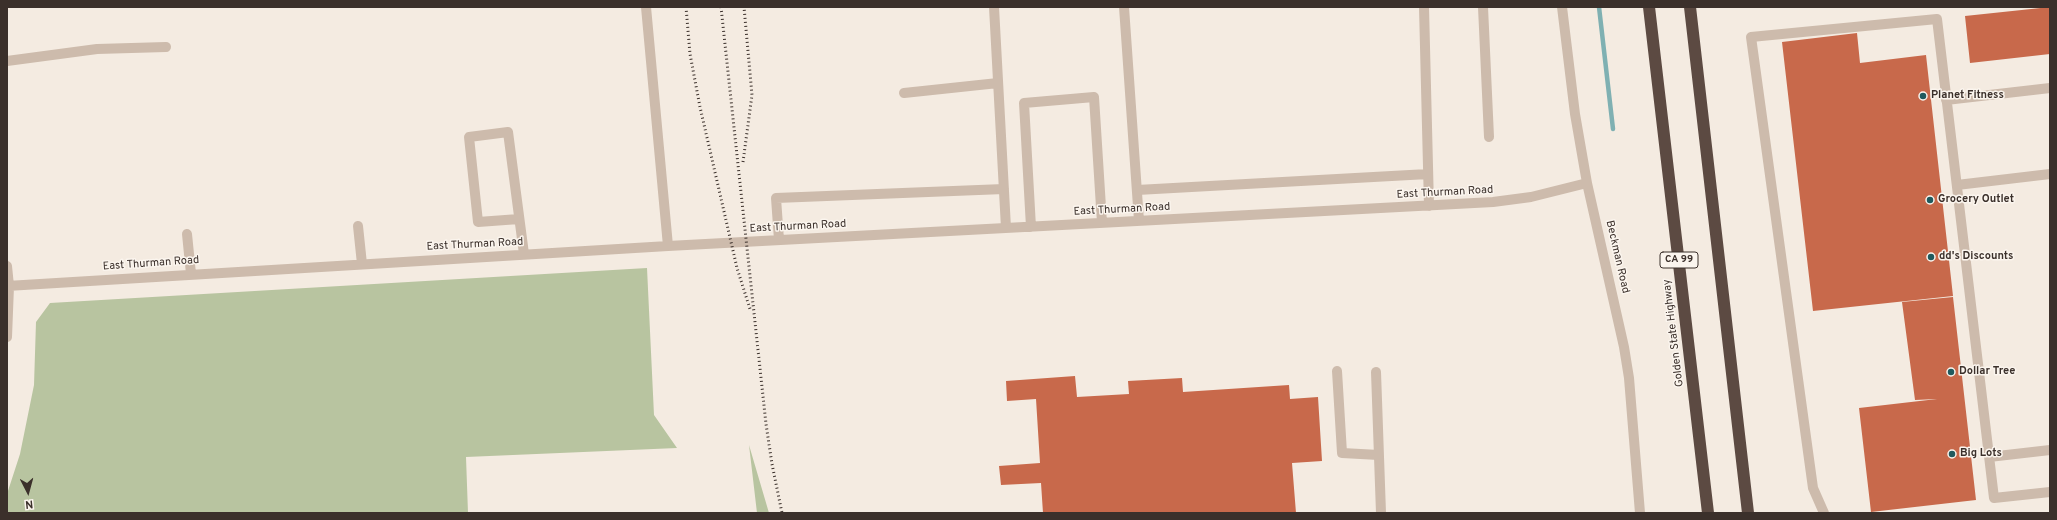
<!DOCTYPE html>
<style>
body{margin:0}
#map{position:relative;width:2057px;height:520px;overflow:hidden;background:#f4ebe1;font-family:Overpass,sans-serif}
canvas{display:block}
.frame{position:absolute;inset:0;border:8px solid #3b302b;pointer-events:none}
.north{position:absolute;left:8px;top:472px;width:40px;height:40px;-webkit-text-stroke:3px #fbf5ee;paint-order:stroke;rotate:174deg;font-size:11px;font-weight:700;line-height:16px;text-align:center;color:#3b302b}
.north::after{content:'';display:block;margin:auto;width:14px;height:18px;background:#3b302b;clip-path:polygon(50% 0,100% 100%,50% 72%,0 100%)}
</style>
<div id="map">
<canvas width="2057" height="520"></canvas>
<div class="frame"></div>
<div class="north">N</div>
</div>
<script>
const ctx = document.querySelector('canvas').getContext('2d');
ctx.lineJoin = 'round';
function fill(path, color) {
  ctx.fillStyle = color;
  ctx.fill(path, 'evenodd');
}
function shape(rows) {
  const path = new Path2D();
  for (const r of rows) {
    path.moveTo(r[0], r[1]);
    for (let i = 2; i < r.length; i += 2) path.lineTo(r[i], r[i + 1]);
  }
  return path;
}
function strokePath(path, color, width, dash) {
  ctx.strokeStyle = color;
  ctx.lineWidth = width;
  ctx.lineCap = dash ? 'butt' : 'round';
  ctx.setLineDash(dash || []);
  ctx.stroke(path);
}
function write(font, color, halo, rows, align = 'center') {
  ctx.font = font + ' Overpass,sans-serif';
  ctx.lineWidth = 3;
  ctx.setLineDash([]);
  ctx.textBaseline = 'middle';
  ctx.strokeStyle = halo;
  ctx.fillStyle = color;
  for (const [text, x, y, turn = 0] of rows) {
    ctx.save();
    ctx.translate(x, y);
    ctx.rotate((+turn || 0) * Math.PI / 180);
    ctx.textAlign = isNaN(turn) ? turn : align;
    if (halo) ctx.strokeText(text, 0, 0);
    ctx.fillText(text, 0, 0);
    ctx.restore();
  }
}
fill(shape([
 [647,268,654,415,677,448,466,457,468,513,7,513,7,494,20,454,34,385,36,322,50,303],
 [749,445,769,513,757,513]
]), '#b8c4a0');
strokePath(shape([
 [1599,7,1613,129]
]), '#7fb0b2', 4.5);
fill(shape([
 [2050,7,2050,54,1970,63,1965,16],
 [1857,33,1860,63,1926,55,1953,296,1813,311,1782,42],
 [1953,297,1976,500,1871,512,1859,408,1937,399,1915,400,1902,302],
 [1075,376,1077,397,1129,394,1128,381,1182,378,1183,392,1289,385,1290,399,1318,397,1322,461,1292,463,1296,513,1043,513,1041,483,1001,485,999,466,1040,463,1036,399,1007,401,1006,381]
]), '#c8694b');
strokePath(shape([
 [646,7,668,246],
 [994,7,1006,228],
 [1124,7,1139,221],
 [1424,7,1429,206],
 [1483,7,1489,137],
 [1562,7,1575,114,1587,183,1624,347,1629,378,1640,513],
 [7,61,97,49,166,47],
 [904,93,998,83],
 [1946,100,2050,88],
 [1957,185,2050,174],
 [1137,190,1428,174],
 [519,219,478,222,469,137,508,132,524,254],
 [358,226,362,264],
 [1031,227,1024,103,1094,97,1102,223],
 [187,234,191,274],
 [779,240,776,198,1004,189],
 [7,266,9,286,7,337],
 [7,286,668,246,1493,202,1531,197,1587,183],
 [1337,371,1342,453,1379,455],
 [1376,372,1381,513],
 [1989,457,2050,450],
 [1824,513,1813,488,1751,37,1937,19,1994,498,2050,492]
]), '#cdbbac', 10);
strokePath(shape([
 [1649,7,1708,513],
 [1690,7,1748,513]
]), '#5c4a42', 12);
strokePath(shape([
 [686,7,690,54,700,107,737,268,750,309],
 [721,7,766,424,772,464,782,513],
 [743,162,752,95,744,7]
]), '#3b302b', 3, [1, 3]);
for (const [x, y, r, color] of [
 [1923,96,4,"#1f5a5e"],
 [1930,200,4,"#1f5a5e"],
 [1931,257,4,"#1f5a5e"],
 [1951,372,4,"#1f5a5e"],
 [1952,454,4,"#1f5a5e"]
]) {
  const dot = new Path2D();
  dot.arc(x, y, r, 0, 2 * Math.PI);
  ctx.fillStyle = color;
  ctx.fill(dot);
  strokePath(dot, '#fbf5ee', 1.5);
}
for (const [x, y, w] of [
 [1679,260,38]
]) {
  const box = new Path2D();
  box.roundRect(x - w / 2, y - 8, w, 16, 3);
  ctx.fillStyle = '#fbf5ee';
  ctx.fill(box);
  strokePath(box, '#3b302b', 1);
}
write('bold 10px', '#3b302b', null, [
 ["CA 99",1679,260]
]);
write('bold 11px', '#3b302b', '#fbf5ee', [
 ["Planet Fitness",1931,96],
 ["Grocery Outlet",1938,200],
 ["dd's Discounts",1939,257],
 ["Dollar Tree",1959,372],
 ["Big Lots",1960,454]
], 'left');
write('11px', '#3b302b', '#fbf5ee', [
 ["East Thurman Road",1445,193,-3],
 ["East Thurman Road",1122,210,-3],
 ["East Thurman Road",798,227,-3],
 ["East Thurman Road",475,245,-3],
 ["Beckman Road",1617,257,77],
 ["East Thurman Road",151,264,-4],
 ["Golden State Highway",1674,333,-97]
]);
</script>
